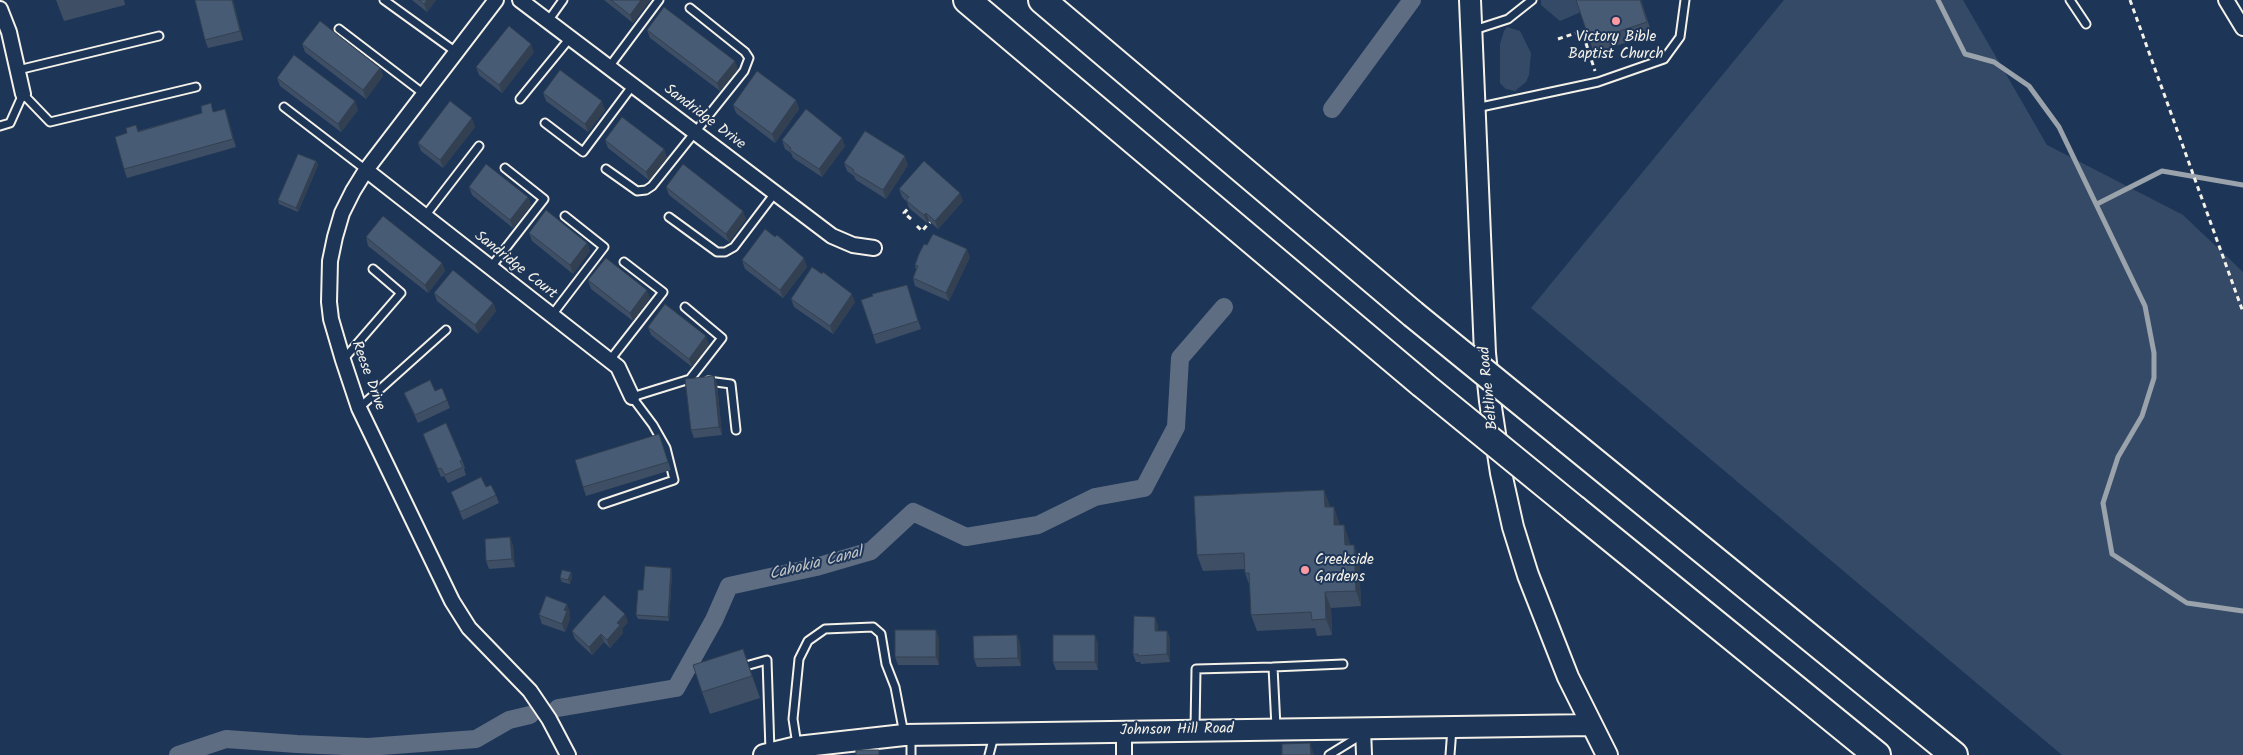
<!DOCTYPE html>
<style>
body{margin:0}
canvas{display:block;background:#1d3557}
</style>
<canvas width="2243" height="755"></canvas>
<script>
const ctx = document.querySelector('canvas').getContext('2d');
ctx.lineJoin = 'round';
function fill(path, color) {
  ctx.fillStyle = color;
  ctx.fill(path, 'evenodd');
}
function shape(rows) {
  const path = new Path2D();
  for (const r of rows) {
    path.moveTo(r[0], r[1]);
    for (let i = 2; i < r.length; i += 2) path.lineTo(r[i], r[i + 1]);
  }
  return path;
}
function strokePath(path, color, width, dash) {
  ctx.strokeStyle = color;
  ctx.lineWidth = width;
  ctx.lineCap = dash ? 'butt' : 'round';
  ctx.setLineDash(dash || []);
  ctx.stroke(path);
}
function write(font, color, halo, rows, align = 'center') {
  ctx.font = font + ' Kalam,sans-serif';
  ctx.lineWidth = 4;
  ctx.setLineDash([]);
  ctx.textBaseline = 'middle';
  ctx.strokeStyle = halo;
  ctx.fillStyle = color;
  for (const [text, x, y, turn = 0] of rows) {
    ctx.save();
    ctx.translate(x, y);
    ctx.rotate((+turn || 0) * Math.PI / 180);
    ctx.textAlign = isNaN(turn) ? turn : align;
    if (halo) ctx.strokeText(text, 0, 0);
    ctx.fillText(text, 0, 0);
    ctx.restore();
  }
}
fill(shape([
 [1541,0,1600,0,1581,12,1560,21,1541,5],
 [1784,0,1963,0,2047,145,2183,215,2243,272,2243,755,2062,755,1531,308],
 [1507,27,1520,31,1531,53,1529,75,1526,82,1515,91,1506,89,1500,83,1500,44,1504,31]
]), '#354a67');
strokePath(shape([
 [1938,0,1965,54,1994,62,2029,86,2059,127,2145,306,2154,353,2154,378,2142,416,2118,457,2103,503,2112,554,2187,603,2243,611],
 [2097,204,2162,171,2243,185]
]), '#9aa2ab', 5);
strokePath(shape([
 [1332,109,1412,0],
 [558,708,676,688,714,620,729,586,816,567,871,551,913,512,966,537,1038,525,1095,497,1144,488,1176,427,1180,358,1224,307],
 [178,755,226,739,297,744,368,747,476,739,509,720,530,715]
]), '#5e6d82', 18);
const lane = shape([
 [384,0,456,52],
 [2070,0,2086,24],
 [548,21,563,0],
 [339,29,424,94],
 [1474,30,1508,19,1532,0],
 [609,67,659,0],
 [18,70,159,36],
 [520,99,570,38],
 [284,107,366,170],
 [1476,108,1598,82,1664,59,1680,37,1685,0],
 [545,123,583,152,633,85],
 [0,126,10,123,23,94,50,122,196,87],
 [606,169,637,191,646,190,652,186,744,71,749,58,745,52,690,8],
 [425,216,479,146],
 [669,217,717,252,725,252,734,247,775,193],
 [491,267,544,199,505,168],
 [552,315,604,247,565,216],
 [343,360,401,293,373,269],
 [610,360,663,292,624,262],
 [708,381,731,384,736,430],
 [359,408,446,330],
 [603,504,674,480,666,448,653,425,632,397,690,379,722,338,685,307],
 [742,667,767,660,770,751],
 [1273,667,1343,664],
 [1195,729,1196,669,1273,667,1276,727],
 [911,737,911,755],
 [797,745,793,719,799,659,808,641,825,629,873,627,881,634,886,664,895,687,904,734],
 [989,755,994,736],
 [1329,755,1363,734],
 [1450,755,1452,728]
]);
const street = shape([
 [496,0,366,170,353,191,342,213,335,237,330,261,329,302,331,319,343,360,359,408,452,601,469,628,530,691,549,719,568,755],
 [520,0,832,236,853,245,874,248],
 [2226,0,2243,28],
 [0,9,9,32,23,94],
 [366,170,618,367,632,397],
 [1363,729,1364,755],
 [1124,732,1124,755]
]);
const secondary = shape([
 [1470,0,1485,353,1490,401,1501,473,1513,527,1528,575,1568,677,1607,755],
 [764,755,797,747,904,735,1592,725]
]);
const highway = shape([
 [967,0,1422,384],
 [1042,0,1413,314],
 [1564,437,1954,755],
 [1575,509,1877,755]
]);
strokePath(lane, '#f4f1e8', 11);
strokePath(street, '#f4f1e8', 18);
strokePath(secondary, '#f4f1e8', 24);
strokePath(highway, '#f4f1e8', 30);
strokePath(shape([
 [2130,0,2243,312],
 [1587,30,1582,31,1595,71],
 [1558,39,1582,31],
 [911,219,904,213,911,205],
 [917,226,922,231,930,222]
]), '#f4f1e8', 3, [5, 4]);
strokePath(lane, '#1d3557', 7);
strokePath(street, '#1d3557', 14);
strokePath(secondary, '#1d3557', 20);
strokePath(highway, '#1d3557', 26);
const highwayBridge = shape([
 [1413,314,1564,437],
 [1422,384,1575,509]
]);
strokePath(highwayBridge, '#f4f1e8', 30, []);
strokePath(highwayBridge, '#1d3557', 26);
fill(shape([
 [56,0,124,0,125,5,64,21],
 [233,0,243,40,208,48,205,40],
 [412,0,436,0,427,12],
 [604,0,650,0,633,23],
 [1576,0,1641,0,1652,34,1594,53],
 [647,30,738,69,720,91,650,38],
 [302,44,380,68,383,76,366,99,305,52],
 [534,52,502,93,479,75,476,67],
 [277,78,358,110,341,132,280,86],
 [543,93,605,110,588,132,546,101],
 [796,100,799,109,775,143,736,113,733,105],
 [225,109,236,147,127,178,124,169,127,133,136,125,138,131,202,113,214,112],
 [475,127,443,168,421,151,418,143],
 [605,140,664,149,667,158,649,180,608,148],
 [782,140,845,146,822,177,793,158,791,153,785,149],
 [316,161,318,165,298,212,279,204,278,200],
 [844,163,908,165,886,199,856,180,854,176,847,171],
 [469,187,528,197,531,205,513,228,472,195],
 [666,187,746,219,729,242,669,195],
 [899,189,963,201,938,229,929,221,927,223,909,208,907,202,902,197],
 [529,233,587,243,590,251,573,274,532,241],
 [366,237,442,263,445,271,428,293,368,246],
 [927,245,970,257,949,301,915,286,913,278,916,270,915,265],
 [742,260,807,267,783,298,745,269],
 [822,274,855,302,833,334,794,307,791,299],
 [588,280,650,298,633,321,591,289],
 [907,285,921,329,876,344,873,335],
 [434,293,493,303,496,311,478,334,437,301],
 [648,327,709,344,692,367,651,335],
 [714,376,717,384,722,435,694,438,691,430],
 [435,391,447,400,450,408,418,423,404,393],
 [659,434,671,470,586,496,583,487],
 [426,442,462,460,465,468,464,469,466,475,448,483,444,476,441,477],
 [486,487,496,495,499,503,463,520,451,492],
 [1324,490,1330,507,1339,522,1339,525,1344,525,1349,541,1350,545,1354,545,1359,560,1361,606,1331,608,1332,635,1317,636,1315,628,1257,631,1251,615,1250,587,1245,573,1245,569,1203,571,1197,555],
 [510,537,513,546,515,567,489,569,486,561],
 [571,572,572,576,570,584,562,582,560,578],
 [672,572,669,621,638,619,636,615,643,590],
 [570,612,569,615,570,619,565,632,542,624,539,615],
 [628,622,622,629,623,633,610,648,604,642,592,655,575,639,572,631],
 [1158,625,1158,631,1167,631,1170,639,1170,662,1141,664,1140,662,1136,662,1133,654],
 [939,638,939,665,898,665,895,657],
 [1020,643,1021,666,977,667,974,659],
 [1098,643,1098,670,1056,670,1053,662],
 [743,649,760,698,710,714,702,692]
]), '#3e4e64');
fill(shape([
 [232,0,233,0,243,40,240,31],
 [427,0,436,0,427,12,424,4],
 [641,0,650,0,633,23,630,15],
 [531,44,534,52,502,93,499,85],
 [735,61,738,69,720,91,717,83],
 [380,68,383,76,366,99,363,90],
 [796,100,799,109,775,143,772,134],
 [355,101,358,110,341,132,338,124],
 [602,101,605,110,588,132,585,124],
 [225,109,228,117,236,147,233,139],
 [472,118,475,127,443,168,440,160],
 [842,138,845,146,822,177,819,169],
 [664,149,667,158,649,180,646,172],
 [905,156,908,165,886,199,883,190],
 [316,161,318,165,298,212,296,208],
 [960,193,963,201,938,229,935,221],
 [528,197,531,205,513,228,510,220],
 [743,211,746,219,729,242,726,234],
 [926,213,929,221,927,223,924,215],
 [587,243,590,251,573,274,570,265],
 [967,249,970,257,949,301,946,293],
 [804,258,807,267,783,298,780,290],
 [442,263,445,271,428,293,425,285],
 [647,290,650,298,633,321,630,313],
 [852,294,855,302,833,334,830,326],
 [493,303,496,311,478,334,475,325],
 [706,336,709,344,692,367,689,359],
 [714,376,717,384,722,435,719,427],
 [1324,490,1330,506,1330,523,1325,507],
 [1334,507,1339,522,1340,541,1334,525],
 [1344,525,1349,541,1350,561,1345,545],
 [510,537,513,546,515,567,512,559],
 [1354,545,1359,560,1361,606,1356,591],
 [671,568,672,572,669,621,668,617],
 [571,572,572,576,570,584,568,580],
 [1325,592,1331,608,1332,635,1326,619],
 [567,604,570,612,569,615,570,619,565,632,562,624,564,610],
 [625,614,628,622,622,629,623,633,610,648,607,640,617,623],
 [1155,617,1158,625,1158,639,1155,631],
 [936,630,939,638,939,665,936,657],
 [1167,631,1170,639,1170,662,1167,654],
 [601,634,604,642,592,655,589,647],
 [1017,635,1020,643,1021,666,1018,658],
 [1095,635,1098,643,1098,670,1095,662],
 [743,649,751,671,760,698,752,676],
 [1310,743,1314,755,1311,755]
]), '#324051');
const building = shape([
 [195,0,232,0,240,31,205,40,195,0],
 [419,0,427,0,424,4,419,0],
 [611,0,641,0,630,15,611,0],
 [1576,0,1640,0,1647,22,1590,41,1576,0],
 [664,7,735,61,717,83,647,30,664,7],
 [320,21,380,68,363,90,302,44,320,21],
 [509,26,531,44,499,85,476,67,509,26],
 [294,55,355,101,338,124,277,78,294,55],
 [560,70,602,101,585,124,543,93,560,70],
 [757,71,796,100,772,134,733,105,757,71],
 [450,101,472,118,440,160,418,143,450,101],
 [211,103,213,112,225,109,233,139,124,169,115,137,127,133,126,128,136,125,138,132,202,113,201,106,211,103],
 [806,109,842,138,819,169,790,150,791,148,782,140,806,109],
 [622,117,664,149,646,172,605,140,622,117],
 [865,131,905,156,883,190,853,172,854,170,844,163,865,131],
 [298,154,316,161,296,208,278,200,298,154],
 [924,161,960,193,935,221,926,213,924,215,915,208,906,200,909,197,899,189,924,161],
 [486,164,528,197,510,220,469,187,486,164],
 [683,164,743,211,726,234,666,187,683,164],
 [546,210,587,243,570,265,529,233,546,210],
 [383,216,442,263,425,285,366,237,383,216],
 [765,229,775,237,777,235,804,258,780,290,742,260,765,229],
 [933,234,967,249,946,293,913,278,918,266,915,265,919,254,924,244,927,245,933,234],
 [606,258,647,290,630,313,588,280,606,258],
 [812,267,822,274,823,272,852,294,830,326,791,299,812,267],
 [453,270,493,303,475,325,434,293,453,270],
 [907,285,918,321,873,335,861,300,873,296,872,294,907,285],
 [665,304,706,336,689,359,648,327,665,304],
 [714,376,719,427,691,430,685,379,714,376],
 [430,380,435,391,442,388,447,400,415,415,404,393,430,380],
 [446,423,462,460,460,461,463,467,445,475,441,468,438,469,423,434,446,423],
 [659,434,668,462,583,487,575,460,659,434],
 [481,477,486,487,491,485,496,495,460,512,451,492,481,477],
 [1324,490,1325,507,1334,507,1334,525,1344,525,1345,545,1354,545,1356,591,1325,592,1326,619,1312,620,1311,612,1251,615,1249,573,1245,573,1244,553,1197,555,1194,496,1324,490],
 [510,537,512,559,486,561,485,539,510,537],
 [645,566,671,568,668,617,636,615,638,590,643,590,645,566],
 [562,570,571,572,568,580,560,578,562,570],
 [604,595,625,614,617,623,620,625,607,640,601,634,589,647,572,631,604,595],
 [546,596,567,604,564,610,567,611,562,624,539,615,546,596],
 [1134,616,1155,617,1155,631,1167,631,1167,654,1138,656,1138,654,1133,654,1134,616],
 [895,630,936,630,936,657,895,657,895,630],
 [1017,635,1018,658,974,659,973,636,1017,635],
 [1053,635,1095,635,1095,662,1053,662,1053,635],
 [743,649,752,676,702,692,693,665,743,649],
 [1310,743,1311,755,1282,755,1282,744,1310,743],
 [856,750,879,750,879,755,856,755,856,750]
]);
fill(building, '#485b74');
strokePath(building, '#324051', 1);
for (const [x, y, r, color] of [
 [1616,21,5,"#ff9aa2"],
 [1305,570,5,"#ff9aa2"]
]) {
  const dot = new Path2D();
  dot.arc(x, y, r, 0, 2 * Math.PI);
  ctx.fillStyle = color;
  ctx.fill(dot);
  strokePath(dot, '#1d3557', 2);
}
write('15px', '#f4f1e8', '#1d3557', [
 ["Victory Bible",1616,38],
 ["Baptist Church",1616,55],
 ["Creekside",1315,561,"left"],
 ["Gardens",1315,578,"left"]
]);
write('15px', '#f4f1e8', '#1d3557', [
 ["Sandridge Drive",704,118,37],
 ["Sandridge Court",515,266,38],
 ["Reese Drive",367,376,70],
 ["Beltline Road",1490,388,-96],
 ["Johnson Hill Road",1177,731,-1]
]);
write('italic 16px', '#c0c3c4', '#1d3557', [
 ["Cahokia Canal",816,565,-14]
]);
</script>
